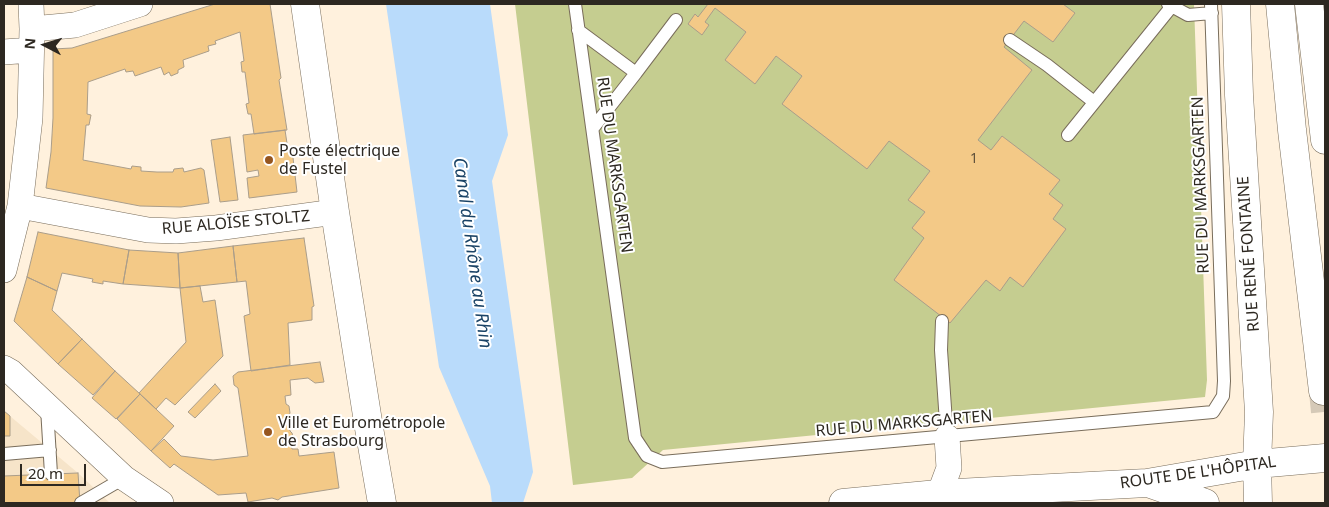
<!DOCTYPE html>
<meta charset="utf-8">
<style>
body{margin:0}
#map{position:relative;width:1329px;height:507px;overflow:hidden;background:#fff1dd;font-family:"Noto Sans",sans-serif}
canvas{display:block}
.frame{position:absolute;inset:0;border:5px solid #2d2821;pointer-events:none}
.north{position:absolute;left:20px;top:20px;width:50px;height:50px;-webkit-text-stroke:4px #fff;paint-order:stroke;rotate:275deg;font-size:14px;font-weight:700;line-height:20px;text-align:center;color:#2d2821}
.north::after{content:'';display:block;margin:auto;width:18px;height:22px;background:#2d2821;clip-path:polygon(50% 0,100% 100%,50% 72%,0 100%)}
.scale{position:absolute;left:20px;top:464px;width:66px;height:22px;box-sizing:border-box;border:2px solid #2d2821;border-top:0;padding-left:6px;font-size:15px;line-height:18px;white-space:nowrap;color:#2d2821;-webkit-text-stroke:4px #fff;paint-order:stroke}
</style>
<div id="map">
<canvas width="1329" height="507"></canvas>
<div class="frame"></div>
<div class="north">N</div>
<div class="scale">20 m</div>
</div>
<script>
const ctx = document.querySelector('canvas').getContext('2d');
ctx.lineJoin = 'round';
function fill(path, color) {
  ctx.fillStyle = color;
  ctx.fill(path, 'evenodd');
}
function shape(rows) {
  const path = new Path2D();
  for (const r of rows) {
    path.moveTo(r[0], r[1]);
    for (let i = 2; i < r.length; i += 2) path.lineTo(r[i], r[i + 1]);
  }
  return path;
}
function strokePath(path, color, width, dash) {
  ctx.strokeStyle = color;
  ctx.lineWidth = width;
  ctx.lineCap = dash ? 'butt' : 'round';
  ctx.setLineDash(dash || []);
  ctx.stroke(path);
}
function write(font, color, halo, rows, align = 'center') {
  ctx.font = font + ' "Noto Sans",sans-serif';
  ctx.lineWidth = 4;
  ctx.setLineDash([]);
  ctx.textBaseline = 'middle';
  ctx.strokeStyle = halo;
  ctx.fillStyle = color;
  for (const [text, x, y, turn = 0] of rows) {
    ctx.save();
    ctx.translate(x, y);
    ctx.rotate((+turn || 0) * Math.PI / 180);
    ctx.textAlign = isNaN(turn) ? turn : align;
    if (halo) ctx.strokeText(text, 0, 0);
    ctx.fillText(text, 0, 0);
    ctx.restore();
  }
}
fill(shape([
 [4,411,78,473,110,503,4,503]
]), '#f6e4c9');
fill(shape([
 [515,4,1194,4,1207,380,1205,397,663,450,632,478,573,485]
]), '#c5cd90');
fill(shape([
 [386,4,490,4,508,135,492,181,533,472,523,503,492,503,490,486,439,367]
]), '#b9dbfb');
const building = shape([
 [215,4,270,4,281,78,279,80,287,130,254,134,251,114,248,114,246,104,249,103,245,72,242,72,241,62,244,61,240,32,215,41,216,44,208,46,209,51,183,60,184,67,178,70,178,73,171,76,169,72,164,75,161,67,135,76,133,71,126,72,125,69,88,82,87,114,91,115,89,125,86,125,83,160,131,169,132,166,141,167,141,171,157,172,173,172,174,169,183,168,184,172,201,168,204,170,209,203,181,207,140,206,46,188,51,152,53,118,53,49,72,48,215,4],
 [708,4,1063,4,1075,13,1053,42,1024,21,1004,47,1032,70,978,140,991,150,1002,136,1060,180,1049,194,1063,205,1053,219,1066,229,1023,287,1010,277,1000,291,986,280,950,323,894,280,924,238,912,228,925,212,908,200,930,171,889,141,867,169,782,104,802,76,776,56,755,84,725,60,746,32,715,8,705,22,709,25,702,35,688,24,695,14,698,17,708,4],
 [285,130,288,150,292,149,297,192,249,198,247,178,259,176,258,170,247,172,243,135,285,130],
 [230,137,238,200,220,202,211,140,230,137],
 [38,232,129,250,123,284,103,281,103,284,92,282,93,279,62,273,57,291,27,277,38,232],
 [304,238,314,306,312,307,312,320,288,323,290,365,251,371,244,316,250,314,246,281,237,282,233,246,304,238],
 [233,246,237,282,180,288,178,253,233,246],
 [129,250,178,253,180,288,123,284,129,250],
 [27,277,57,291,52,310,82,339,58,364,14,321,27,277],
 [200,286,203,302,215,300,223,356,175,405,166,398,156,409,139,393,186,342,180,288,200,286],
 [82,339,115,371,93,395,58,364,82,339],
 [320,362,324,382,315,383,308,378,290,380,291,395,285,396,286,404,289,406,290,413,288,417,290,431,292,433,294,440,291,443,292,449,298,449,299,456,334,452,339,488,282,497,278,500,272,498,248,502,246,493,218,495,174,464,170,468,151,451,164,439,181,456,213,460,248,456,238,388,234,385,233,376,238,372,320,362],
 [115,371,140,394,116,419,92,398,115,371],
 [215,384,221,391,195,418,188,412,215,384],
 [140,394,174,426,151,451,117,419,140,394],
 [4,411,10,416,10,436,4,436,4,411],
 [78,473,80,503,4,503,4,476,78,473]
]);
fill(building, '#f3c987');
strokePath(building, '#aa9d8a', 1);
strokePath(shape([
 [1323,391,1325,412]
]), '#d5c9b7', 28, [28, 14]);
const service = shape([
 [575,4,635,438,647,456,662,462,1213,412,1223,396,1224,381,1211,4],
 [1168,4,1188,15,1212,13],
 [578,30,636,73,593,128],
 [1010,40,1047,65,1094,102],
 [636,73,676,20],
 [1068,135,1172,6],
 [942,321,941,350,947,437],
 [47,408,51,474],
 [4,454,50,450],
 [81,503,124,478]
]);
const minor = shape([
 [32,29,75,25,140,4],
 [4,52,31,50],
 [20,206,148,230,176,231,216,228,335,212],
 [4,270,20,206,30,118,32,29,31,4],
 [4,368,11,372,124,478,161,503],
 [936,503,949,468,947,437]
]);
const secondary = shape([
 [305,4,335,212,369,428,382,503],
 [1236,4,1239,95,1259,412,1257,464,1258,503],
 [1151,484,1205,503],
 [843,503,938,494,1147,483,1257,464,1325,458]
]);
const primary = shape([
 [1280,4,1292,130,1323,391]
]);
const trunk = shape([
 [1309,4,1325,140]
]);
strokePath(service, '#796d5b', 14);
strokePath(minor, '#796d5b', 26);
strokePath(secondary, '#796d5b', 29);
strokePath(primary, '#796d5b', 29);
strokePath(trunk, '#796d5b', 29);
strokePath(service, '#fff', 12);
strokePath(minor, '#fff', 25);
strokePath(secondary, '#fff', 28);
strokePath(primary, '#fff', 28);
strokePath(trunk, '#fff', 28);
for (const [x, y, r, color] of [
 [269,160,5,"#96561f"],
 [268,432,5,"#96561f"]
]) {
  const dot = new Path2D();
  dot.arc(x, y, r, 0, 2 * Math.PI);
  ctx.fillStyle = color;
  ctx.fill(dot);
  strokePath(dot, '#fff', 2);
}
write('14px', '#5e503a', null, [
 ["1",974,159]
]);
write('16px', '#2d2821', '#fff', [
 ["Poste électrique",279,151],
 ["de Fustel",279,169],
 ["Ville et Eurométropole",278,423],
 ["de Strasbourg",278,441]
], 'left');
write('16px', '#2d2821', '#fff', [
 ["RUE DU MARKSGARTEN",614,165,82],
 ["RUE DU MARKSGARTEN",1201,185,-92],
 ["RUE ALOÏSE STOLTZ",236,223,-5],
 ["RUE RENÉ FONTAINE",1249,254,-94],
 ["RUE DU MARKSGARTEN",904,424,-5],
 ["ROUTE DE L'HÔPITAL",1198,473,-8]
]);
write('italic 18px', '#1a4366', '#fff', [
 ["Canal du Rhône au Rhin",472,253,82]
]);
</script>
